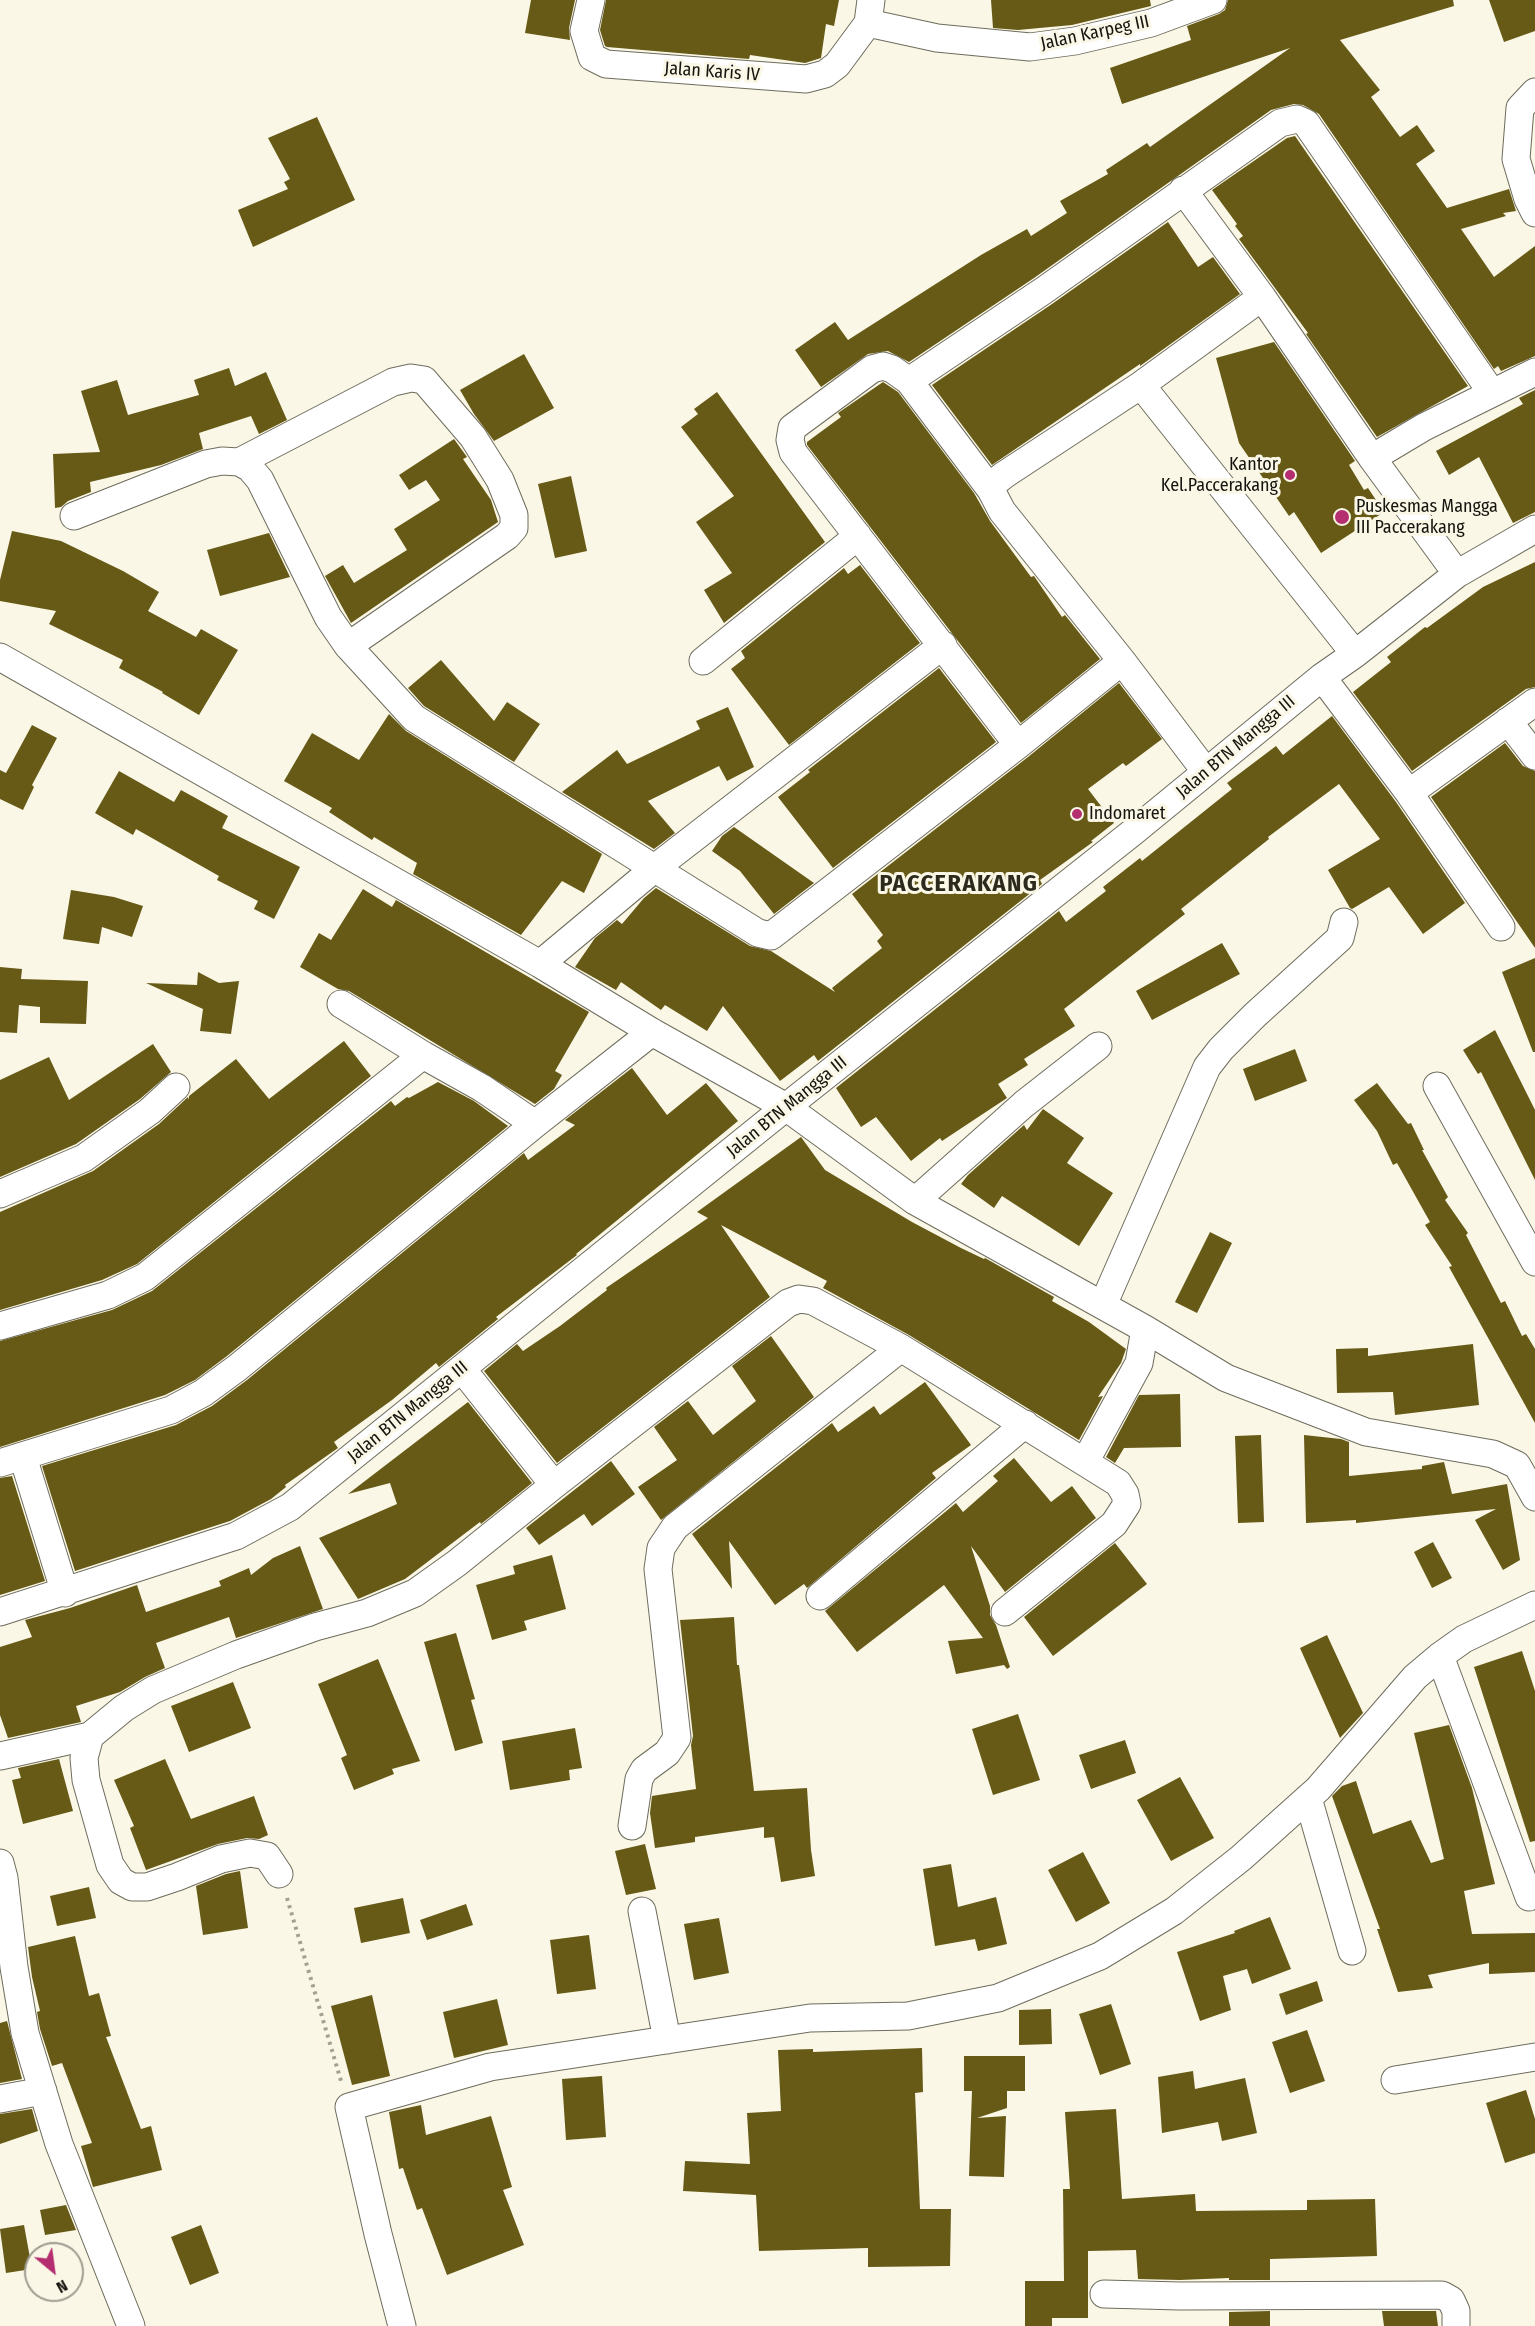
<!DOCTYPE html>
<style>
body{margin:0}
#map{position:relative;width:1535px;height:2326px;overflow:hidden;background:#faf7e6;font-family:"Fira Sans Condensed",sans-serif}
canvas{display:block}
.north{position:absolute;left:24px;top:2242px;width:60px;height:60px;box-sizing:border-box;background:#faf7e6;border:2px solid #9e9c90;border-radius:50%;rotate:151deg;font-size:16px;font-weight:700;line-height:24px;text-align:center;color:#15140e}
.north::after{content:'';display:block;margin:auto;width:21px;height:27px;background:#b52e6f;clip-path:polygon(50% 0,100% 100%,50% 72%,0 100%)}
</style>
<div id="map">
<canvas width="1535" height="2326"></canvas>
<div class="north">N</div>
</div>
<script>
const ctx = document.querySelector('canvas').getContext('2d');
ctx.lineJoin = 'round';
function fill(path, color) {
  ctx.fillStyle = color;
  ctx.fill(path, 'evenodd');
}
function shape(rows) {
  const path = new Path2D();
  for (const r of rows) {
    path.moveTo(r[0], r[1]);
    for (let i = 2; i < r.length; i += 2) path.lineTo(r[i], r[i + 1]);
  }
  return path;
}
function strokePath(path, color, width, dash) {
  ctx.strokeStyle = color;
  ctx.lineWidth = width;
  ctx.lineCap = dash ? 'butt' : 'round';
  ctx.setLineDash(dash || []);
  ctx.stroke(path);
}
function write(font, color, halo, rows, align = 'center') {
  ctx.font = font + ' "Fira Sans Condensed",sans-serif';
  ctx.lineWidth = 6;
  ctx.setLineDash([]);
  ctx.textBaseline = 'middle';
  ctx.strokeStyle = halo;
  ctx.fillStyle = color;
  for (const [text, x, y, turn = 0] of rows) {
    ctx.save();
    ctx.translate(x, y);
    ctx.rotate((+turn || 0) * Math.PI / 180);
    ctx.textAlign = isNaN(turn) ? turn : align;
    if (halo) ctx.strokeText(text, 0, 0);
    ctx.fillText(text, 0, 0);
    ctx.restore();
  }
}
fill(shape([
 [531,0,575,0,569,28,570,40,525,33],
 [606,0,839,0,834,26,826,24,821,58,805,63,750,55,749,59,607,47,605,46,600,30],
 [991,0,1150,0,1151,6,1072,25,1018,30,993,28],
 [1228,0,1453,0,1454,6,1340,40,1380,90,1371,97,1400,137,1417,125,1435,151,1416,164,1447,208,1509,189,1516,211,1503,213,1506,216,1461,229,1494,277,1535,246,1535,356,1501,371,1498,366,1494,369,1319,114,1303,105,1294,104,1271,110,1034,278,909,362,888,351,868,354,821,387,795,350,835,322,848,340,981,255,1027,229,1031,236,1067,213,1060,201,1108,174,1106,170,1147,143,1150,147,1290,48,1122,104,1110,68,1191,40,1187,26,1219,14,1225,10],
 [1489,0,1535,0,1535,31,1504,42],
 [317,117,355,200,253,247,238,210,288,189,284,182,290,179,268,138],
 [1295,136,1468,386,1377,437,1306,334,1308,333,1239,239,1243,236,1235,226,1237,224,1212,190,1287,138],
 [1168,222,1198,267,1213,257,1240,294,1140,366,1140,364,992,465,932,385,1052,304],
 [1274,342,1355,461,1349,465,1364,490,1368,488,1384,512,1321,553,1294,512,1289,516,1239,443,1216,358],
 [524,354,554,408,494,441,474,414,460,390],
 [229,368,235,386,266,372,287,420,259,434,251,416,199,433,203,449,161,465,90,482,91,492,68,501,61,507,55,508,53,454,100,452,81,391,117,380,128,415,199,395,194,380],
 [883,382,898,392,974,493,990,521,1031,577,1034,576,1062,617,1065,615,1100,659,1021,723,807,445,807,442,841,417,838,413],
 [1535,390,1535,512,1513,523,1479,457,1449,475,1436,451,1523,404,1519,398],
 [717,392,825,542,724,623,704,590,732,573,696,522,734,496,681,427,698,414,694,409],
 [454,439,467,457,463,459,491,500,498,522,351,623,325,576,343,565,354,583,407,550,394,529,440,500,426,480,409,490,399,475],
 [571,476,587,551,555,558,538,484],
 [12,531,61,541,123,571,159,592,148,611,196,637,201,629,238,650,199,715,162,693,163,692,119,668,123,660,49,624,56,611,0,601,0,580],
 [269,533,290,577,220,596,207,550],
 [1535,562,1535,687,1526,689,1412,771,1353,692,1391,662,1387,657,1425,627,1427,628,1483,587],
 [860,565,920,643,789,745,731,669,745,658,741,651,844,568,848,574],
 [441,660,494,721,507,702,540,724,514,762,424,706,408,688],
 [939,668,996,742,833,868,778,797,810,772,808,770],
 [1119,683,1162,739,1126,766,1123,763,1088,789,1114,823,1091,841,1093,842,1040,880,1042,884,818,1061,814,1055,780,1081,723,1006,707,1031,665,1005,661,1010,621,982,616,990,575,967,595,938,617,920,622,924,644,898,656,888,750,946,771,951,835,992,832,988,882,948,877,941,883,935,852,894,1028,757],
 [728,707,754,767,727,781,719,766,648,801,675,833,654,849,562,792,617,750,627,764,700,729,696,721],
 [389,714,406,731,602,854,584,893,562,881,521,935,413,874,417,863,374,837,372,840,329,812,332,808,284,781,312,733,359,760],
 [1332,716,1396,802,1465,903,1423,934,1389,887,1352,909,1350,908,1328,870,1380,839,1339,784,1268,837,1269,839,1181,909,1185,914,1064,1009,1075,1026,1024,1059,1028,1065,998,1084,1007,1098,942,1141,940,1138,911,1161,876,1117,861,1127,836,1088,1059,911,1066,922,1106,891,1103,887,1140,858,1142,861,1232,789,1227,783,1276,746,1283,755],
 [32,725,57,738,32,785,34,787,23,810,0,799,0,770,6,773],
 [1505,743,1523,766,1535,771,1535,948,1431,797],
 [119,771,174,802,181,790,228,816,222,828,300,867,274,919,254,909,258,901,217,880,219,876,136,829,133,835,95,813],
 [734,827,814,883,774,914,740,871,712,851,722,836],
 [363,889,392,907,396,900,589,1012,555,1071,562,1075,554,1089,535,1104,349,991,338,989,300,967,319,933,331,940],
 [71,890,114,897,143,906,132,937,102,927,99,944,63,939],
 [1222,943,1240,974,1152,1020,1136,991],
 [1535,958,1535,1052,1533,1052,1502,972],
 [0,967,22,969,21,979,88,981,86,1024,40,1023,40,1007,19,1005,17,1033,0,1032],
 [198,972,219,983,239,981,231,1034,200,1031,203,1009,146,983,197,985],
 [1495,1030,1535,1110,1535,1180,1481,1072,1478,1074,1463,1050],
 [344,1041,371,1076,137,1264,102,1280,0,1310,0,1212,93,1171,159,1124,188,1097,189,1100,189,1096,236,1059,269,1099],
 [153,1044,171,1072,140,1099,76,1144,0,1177,0,1080,49,1057,69,1100],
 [1295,1049,1307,1081,1255,1101,1243,1069],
 [632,1068,667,1115,706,1083,738,1121,576,1254,577,1255,496,1317,498,1319,439,1367,436,1363,392,1400,334,1442,338,1448,285,1485,286,1487,271,1499,230,1521,75,1571,42,1466,176,1425,212,1406,247,1380,524,1153,528,1160,575,1125,565,1120],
 [438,1082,474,1101,508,1126,227,1356,195,1380,165,1395,0,1447,0,1341,112,1310,152,1291,391,1101,395,1106,407,1097,409,1098],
 [1377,1083,1408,1124,1411,1123,1424,1150,1422,1150,1448,1197,1445,1200,1468,1233,1466,1235,1501,1303,1505,1301,1522,1336,1526,1334,1535,1349,1535,1423,1449,1267,1452,1266,1425,1225,1430,1222,1397,1163,1393,1165,1377,1131,1354,1100],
 [1043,1109,1084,1138,1067,1163,1113,1193,1079,1246,1002,1196,994,1208,961,1184,968,1175,1024,1125,1027,1130],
 [801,1137,825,1170,912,1222,961,1248,984,1259,985,1258,1054,1297,1052,1301,1089,1322,1126,1349,1121,1363,1098,1397,1103,1396,1079,1440,909,1335,823,1288,827,1281,721,1225,770,1297,557,1463,484,1371,517,1344,523,1351,560,1326,607,1290,606,1288,708,1218,697,1212],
 [1210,1232,1232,1243,1197,1313,1175,1302],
 [771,1336,814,1397,661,1520,638,1487,677,1460,654,1427,688,1401,713,1435,756,1401,732,1366],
 [1473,1344,1479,1405,1395,1415,1393,1392,1337,1393,1336,1349,1368,1348,1368,1356],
 [925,1382,971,1445,932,1473,936,1478,807,1588,804,1584,775,1605,729,1541,732,1589,692,1534,832,1423,838,1432,874,1406,880,1415],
 [1180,1394,1181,1447,1124,1448,1115,1463,1106,1457,1139,1395],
 [468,1402,532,1483,481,1524,480,1522,405,1579,358,1599,319,1538,397,1504,390,1483,348,1494],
 [1261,1435,1264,1522,1238,1523,1235,1436],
 [1304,1435,1341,1439,1349,1442,1349,1476,1422,1469,1422,1466,1444,1462,1452,1494,1507,1484,1520,1560,1503,1570,1475,1520,1496,1509,1356,1523,1356,1520,1306,1523],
 [1014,1458,1051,1502,1072,1486,1096,1518,1005,1592,971,1546,990,1606,990,1615,996,1625,1010,1667,1007,1669,1004,1665,956,1674,948,1641,983,1638,944,1585,857,1652,825,1611,956,1503,963,1512,998,1481,993,1476],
 [611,1461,635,1494,592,1526,584,1514,539,1545,526,1528],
 [12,1476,45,1581,0,1595,0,1478],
 [1433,1542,1452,1578,1432,1588,1414,1552],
 [1115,1543,1147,1584,1053,1656,1024,1617],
 [300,1546,323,1609,236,1638,229,1617,156,1643,165,1668,145,1677,120,1692,76,1706,81,1722,8,1738,0,1715,0,1647,32,1637,25,1620,70,1608,137,1585,146,1612,221,1586,219,1581,249,1568,251,1575,273,1558],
 [552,1555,566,1609,524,1621,527,1630,492,1640,476,1585,515,1574,513,1566],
 [734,1617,737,1665,739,1665,754,1791,807,1788,811,1850,815,1876,781,1882,774,1837,764,1838,764,1827,695,1837,695,1842,655,1848,650,1813,652,1796,696,1789,691,1745,693,1736,680,1620],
 [456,1633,475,1699,471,1700,483,1743,455,1751,424,1642],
 [1327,1635,1363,1713,1340,1738,1300,1648],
 [1522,1651,1535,1691,1535,1841,1530,1842,1474,1667],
 [378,1659,420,1761,392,1769,394,1774,354,1790,341,1758,347,1755,318,1684],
 [233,1682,251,1728,189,1752,171,1706],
 [1018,1714,1040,1780,993,1795,972,1729],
 [1449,1725,1472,1788,1495,1884,1464,1891,1472,1934,1535,1933,1535,1972,1489,1974,1489,1963,1428,1975,1433,1988,1398,1992,1377,1929,1380,1929,1332,1796,1342,1786,1356,1781,1373,1834,1411,1820,1431,1863,1444,1859,1414,1733],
 [575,1728,582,1768,569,1770,570,1780,510,1790,502,1741],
 [1125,1740,1136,1773,1091,1789,1079,1755],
 [59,1759,73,1811,23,1824,12,1780,21,1778,18,1768],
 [165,1759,191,1819,254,1796,268,1835,259,1839,247,1838,218,1844,146,1870,130,1828,134,1826,114,1780],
 [1180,1777,1214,1838,1171,1861,1137,1800],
 [645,1844,656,1889,626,1895,615,1851],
 [1083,1852,1110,1903,1076,1922,1048,1870],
 [951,1864,958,1907,996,1897,1007,1944,978,1951,975,1939,935,1946,923,1869],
 [240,1871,248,1928,203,1935,196,1886,226,1874],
 [89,1887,96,1918,57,1926,50,1896],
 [403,1898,410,1933,361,1943,354,1908],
 [466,1904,473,1925,427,1940,420,1920],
 [1270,1917,1291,1969,1252,1984,1247,1969,1223,1976,1231,2010,1200,2021,1177,1952,1235,1933,1234,1931],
 [719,1918,729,1973,694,1980,684,1924],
 [589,1935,596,1989,557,1994,550,1940],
 [75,1936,89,1996,99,1993,111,2036,106,2037,141,2129,151,2126,162,2170,93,2187,81,2146,92,2143,62,2063,52,2066,40,2029,37,2012,40,2011,32,1977,28,1947],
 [1317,1981,1323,2001,1286,2015,1279,1994],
 [372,1995,390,2076,352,2085,331,2006],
 [497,1999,508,2045,454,2058,443,2012],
 [1111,2004,1131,2064,1100,2075,1079,2014],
 [1051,2009,1052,2044,1019,2045,1019,2010],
 [7,2021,22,2079,0,2083,0,2023],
 [1307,2030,1325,2081,1290,2093,1272,2042],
 [922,2048,923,2092,915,2093,920,2209,951,2209,950,2266,868,2267,868,2248,759,2251,756,2195,683,2191,685,2161,750,2164,747,2113,781,2111,778,2050,813,2049,813,2052],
 [964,2056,1025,2056,1025,2091,1007,2091,1007,2108,977,2118,1006,2116,1004,2177,969,2176,972,2091,964,2091],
 [1193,2071,1195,2089,1245,2078,1257,2133,1222,2141,1218,2122,1162,2133,1158,2077],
 [602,2076,606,2137,566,2140,562,2079],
 [1526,2090,1535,2119,1535,2153,1505,2163,1486,2103],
 [421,2105,426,2135,491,2116,512,2187,503,2190,524,2245,447,2275,422,2208,417,2210,403,2168,399,2169,389,2112],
 [32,2109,38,2131,0,2144,0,2114],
 [1116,2109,1122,2199,1195,2194,1196,2211,1307,2210,1307,2200,1375,2199,1377,2256,1270,2259,1270,2280,1229,2280,1229,2278,1180,2280,1138,2279,1136,2250,1088,2251,1088,2318,1052,2318,1052,2326,1025,2326,1025,2281,1064,2281,1063,2189,1070,2189,1065,2112],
 [66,2205,76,2230,45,2235,40,2210],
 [24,2225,32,2269,6,2273,0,2229],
 [201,2225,219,2273,190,2285,171,2237],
 [1270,2311,1270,2326,1229,2326,1229,2312],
 [1382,2311,1436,2311,1438,2326,1384,2326]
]), '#665a16');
const street = shape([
 [591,0,584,31,592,57,606,64,806,79,825,74,837,65,868,23,871,0],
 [868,23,937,38,1030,47,1075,41,1151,23,1213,0],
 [1535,92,1520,108,1516,159,1528,199,1535,213],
 [1183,190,1262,297,1372,458,1457,574],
 [909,381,991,490,1002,511,1122,661,1206,772],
 [1141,385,1355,654],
 [1372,458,1424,427,1535,372],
 [239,462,393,382,411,378,424,380,473,437,500,480,514,515,514,528,507,536,348,646],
 [991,490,995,482,1004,475,1141,385,1262,297],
 [74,516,206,464,222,461,239,462,250,468,260,480,328,617,348,646,414,718,758,933,771,936,1018,745,1122,661],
 [0,657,540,964,652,1032,786,1107,915,1201,1145,1329,1226,1378,1366,1432,1493,1454,1517,1465,1535,1497],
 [703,661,858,536],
 [1322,677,1409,793,1501,927],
 [1508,721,1535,756],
 [1018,745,793,452,790,440,792,428,872,369,883,366,892,369,909,381,1043,291,1280,123,1297,119,1306,123,1492,393],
 [1409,793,1535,702],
 [540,964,655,868,943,645],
 [341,1004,423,1055,482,1088,535,1124],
 [1437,1086,1535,1262],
 [0,1194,84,1158,150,1111,176,1087],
 [915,1201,1024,1104,1098,1046],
 [1103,1305,1207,1067,1221,1049,1255,1015,1340,938,1344,922],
 [0,1326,108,1295,145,1277,423,1055],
 [462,1369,554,1485],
 [23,1457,65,1593],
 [1085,1462,1139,1363,1145,1329],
 [0,1463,171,1410,203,1393,237,1368,535,1124,652,1032],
 [820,1596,1025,1424],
 [0,1612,236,1536,290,1507,786,1107,1133,832,1322,677,1355,654,1457,574,1535,529],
 [1440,1656,1529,1897],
 [0,1756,90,1736],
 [1308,1798,1352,1951],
 [632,1826,639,1779,644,1770,667,1753,677,1738,658,1569,661,1548,675,1527,901,1348],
 [0,1863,4,1878,14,1967,25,2033,59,2144,131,2326],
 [279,1874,267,1856,250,1853,221,1859,177,1877,147,1887,132,1887,121,1881,110,1865,86,1780,84,1758,90,1736,124,1708,153,1690,236,1655,315,1627,367,1613,415,1593,457,1563,554,1485,788,1303,799,1299,813,1301,901,1348,1118,1483,1125,1494,1127,1504,1114,1524,1005,1612],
 [642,1911,667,2040],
 [1395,2080,1535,2057],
 [0,2099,43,2091],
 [1104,2294,1180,2296,1442,2295,1451,2300,1456,2311,1456,2326],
 [402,2326,378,2234,349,2107,490,2067,810,2018,908,2016,998,1998,1100,1956,1174,1911,1241,1858,1318,1789,1415,1677,1440,1656,1464,1639,1535,1605]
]);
strokePath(street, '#6e6c5d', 29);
strokePath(shape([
 [287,1898,341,2081]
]), '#a3a094', 4, [3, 4.5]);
strokePath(street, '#fff', 27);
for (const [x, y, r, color] of [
 [1290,475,6,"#b52e6f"],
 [1342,517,8,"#b52e6f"],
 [1077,814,6,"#b52e6f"]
]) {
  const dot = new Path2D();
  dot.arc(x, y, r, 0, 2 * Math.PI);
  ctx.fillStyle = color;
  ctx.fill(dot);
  strokePath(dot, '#faf7e6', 2);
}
write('18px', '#15140e', '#faf7e6', [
 ["Jalan Karpeg III",1095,33,-12],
 ["Jalan Karis IV",712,72,4],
 ["Jalan BTN Mangga III",1236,747,-40],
 ["Jalan BTN Mangga III",787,1107,-39],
 ["Jalan BTN Mangga III",408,1412,-39]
]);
write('18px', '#15140e', '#faf7e6', [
 ["Kantor",1278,465,"right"],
 ["Kel.Paccerakang",1278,486,"right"],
 ["Puskesmas Mangga",1356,507],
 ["III Paccerakang",1356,528],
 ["Indomaret",1089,814]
], 'left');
ctx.letterSpacing = '1.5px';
write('bold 24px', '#2c2a1d', '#faf7e6', [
 ["PACCERAKANG",959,884]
]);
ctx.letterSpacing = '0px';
</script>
